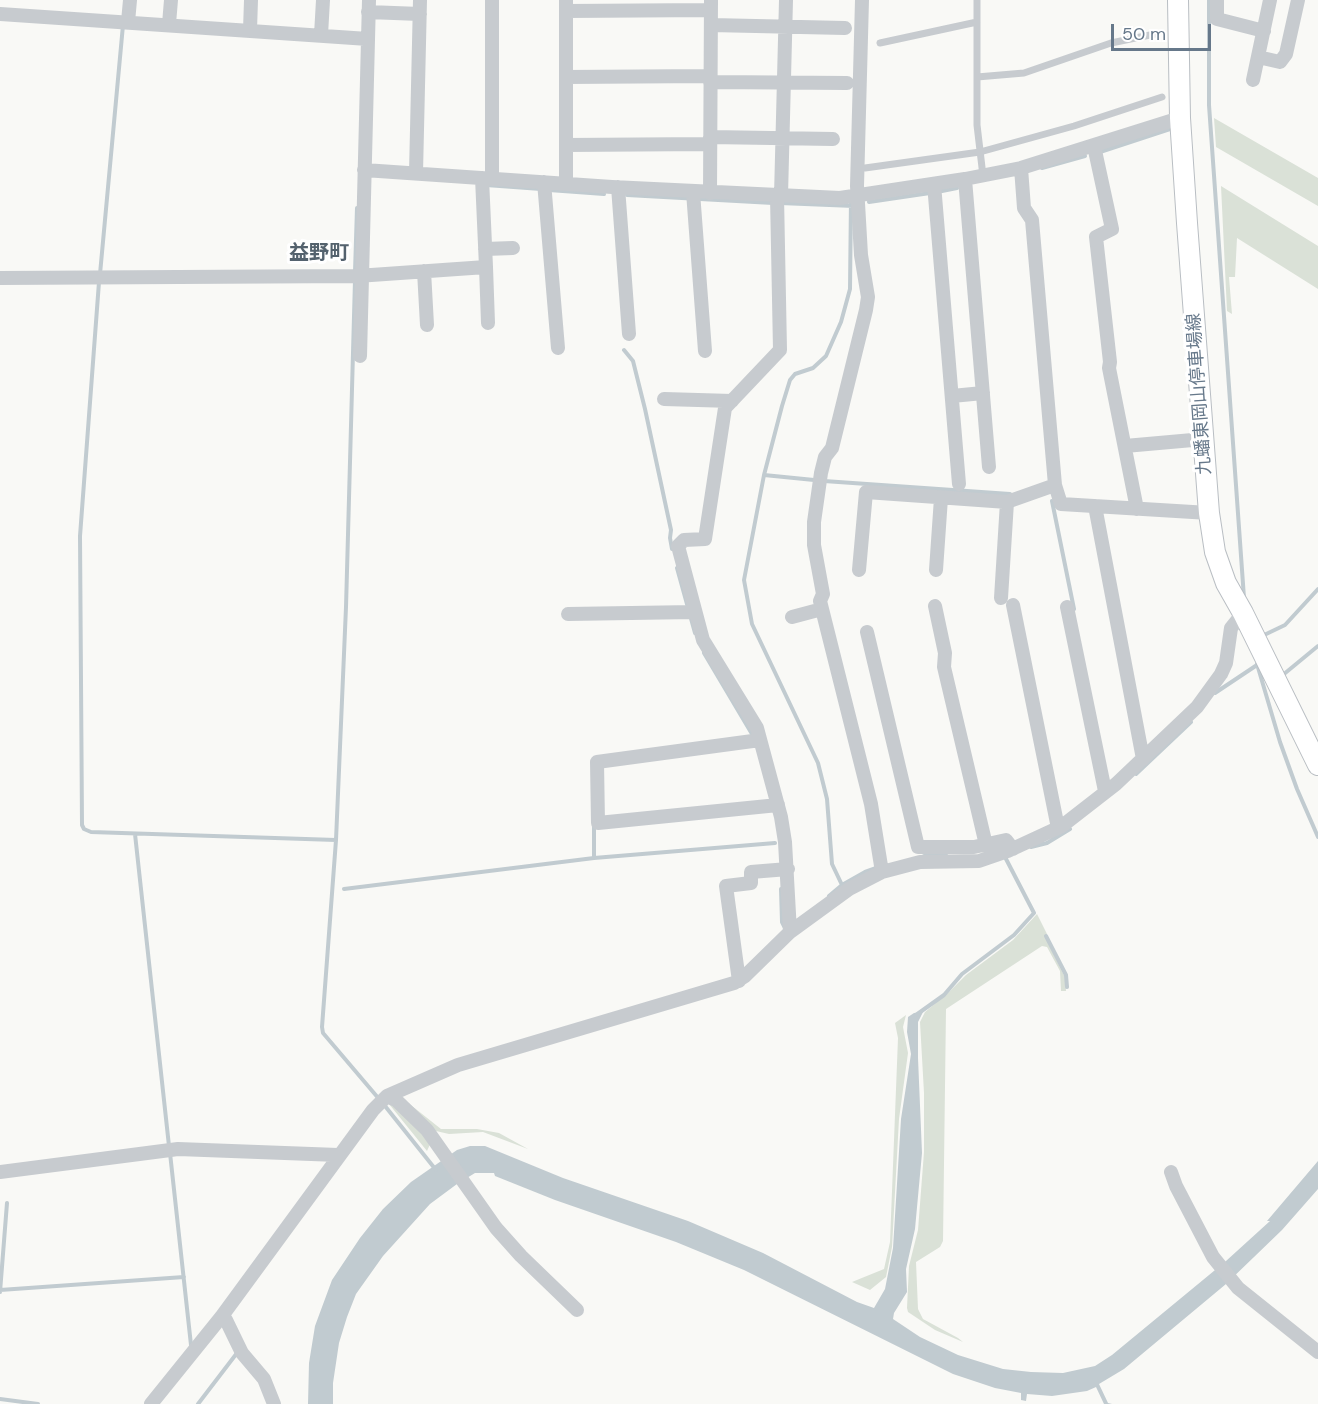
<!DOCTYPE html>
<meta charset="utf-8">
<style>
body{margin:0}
#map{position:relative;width:1318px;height:1404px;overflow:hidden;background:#f9f9f6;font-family:"DM Sans",sans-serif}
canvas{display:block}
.scale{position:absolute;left:1111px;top:24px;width:100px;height:27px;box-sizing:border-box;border:3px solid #66788a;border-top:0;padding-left:8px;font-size:18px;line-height:21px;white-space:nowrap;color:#66788a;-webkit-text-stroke:4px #fff;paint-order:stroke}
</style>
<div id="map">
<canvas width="1318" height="1404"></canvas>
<div class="scale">50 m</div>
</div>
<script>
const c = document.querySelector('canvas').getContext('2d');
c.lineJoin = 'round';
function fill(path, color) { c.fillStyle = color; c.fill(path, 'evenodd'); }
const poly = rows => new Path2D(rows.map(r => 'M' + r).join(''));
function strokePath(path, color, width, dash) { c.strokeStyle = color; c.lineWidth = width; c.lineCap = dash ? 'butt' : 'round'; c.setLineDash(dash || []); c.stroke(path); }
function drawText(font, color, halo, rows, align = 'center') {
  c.font = font + ' "DM Sans","Noto Sans JP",sans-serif'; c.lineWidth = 6; c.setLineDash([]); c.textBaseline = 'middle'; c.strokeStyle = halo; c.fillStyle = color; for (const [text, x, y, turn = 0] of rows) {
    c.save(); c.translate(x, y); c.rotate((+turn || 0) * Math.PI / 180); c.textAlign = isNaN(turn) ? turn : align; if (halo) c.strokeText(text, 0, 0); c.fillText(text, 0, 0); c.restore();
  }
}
fill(poly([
 [1214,118,1318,178,1318,206,1216,147],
 [1221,186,1318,246,1318,289,1237,238,1235,277,1229,277,1232,314,1227,311],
 [1037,914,1047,934,1045,937,1065,977,1066,991,1061,991,1060,971,1047,947,1042,946,946,1009,943,1241,940,1247,916,1262,918,1309,923,1319,958,1338,963,1342,935,1330,908,1312,907,1308,909,1266,918,1230,924,1152,924,1093,920,1022,925,1012,949,992,966,975,1013,940],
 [906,1015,903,1027,908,1053,899,1119,892,1247,886,1277,870,1290,852,1282,884,1269,890,1242,898,1038,895,1023],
 [402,1098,441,1129,477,1129,499,1133,528,1149,483,1132,449,1134,436,1131],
 [392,1102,431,1142,427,1151,389,1104]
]), '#dae1d7');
fill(poly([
 [923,1012,918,1022,918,1058,922,1153,915,1229,906,1269,907,1292,894,1313,893,1319,920,1337,958,1355,1003,1369,1031,1372,1063,1373,1095,1366,1112,1355,1226,1261,1270,1221,1267,1221,1318,1161,1318,1189,1282,1230,1226,1284,1124,1369,1099,1384,1108,1403,1112,1404,1104,1404,1096,1387,1087,1391,1052,1396,1027,1394,1026,1401,1021,1400,1021,1393,995,1388,953,1374,744,1270,676,1242,555,1200,495,1176,494,1173,475,1173,457,1184,430,1204,383,1256,356,1294,347,1317,339,1343,333,1383,333,1404,308,1404,309,1363,315,1326,332,1280,360,1238,383,1209,411,1182,457,1150,470,1146,485,1146,563,1178,688,1221,763,1253,857,1302,874,1308,885,1289,893,1248,901,1119,911,1054,907,1032,908,1017,914,1013]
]), '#c1cbd0');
strokePath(poly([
 [1209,0,1209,105,1244,598],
 [1100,152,1170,129],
 [1042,168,1085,156],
 [486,185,541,189],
 [549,190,604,194],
 [942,191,957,188],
 [627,195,773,203],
 [851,199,850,289,841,322,826,356,813,368,795,374,790,380,782,406,764,475,744,580,752,624,818,763,827,799,832,864,842,885,865,872,879,867],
 [869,202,930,193],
 [780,203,854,206],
 [355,272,357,208],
 [100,274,123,25],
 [355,280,346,607,336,840,322,1027,323,1033,385,1106,436,1170],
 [99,282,80,536,82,825,84,829,91,832,336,840],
 [624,350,633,361,645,409,671,530,670,538,672,549],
 [764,475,824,481,1010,494],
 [1052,501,1074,609],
 [677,568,695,633],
 [1262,636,1285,625,1318,589],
 [704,653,752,734],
 [1257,664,1280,742,1297,789,1318,837],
 [1284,674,1318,646],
 [1215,693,1257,665],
 [1136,774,1191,722],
 [594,824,594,858],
 [135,834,169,1146],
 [1031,847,1047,843,1070,829],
 [924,856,946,855],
 [344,889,594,858,775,843],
 [781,889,782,922,784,926],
 [829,896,842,885],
 [1046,936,1066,975,1067,987],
 [916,1015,944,995,962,974,1014,935,1034,913,1005,857],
 [170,1153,191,1345],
 [0,1290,184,1277],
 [0,1292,7,1203],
 [0,1399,38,1404],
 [198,1404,237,1353,236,1351]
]), '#c1cbd0', 4);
const secondary = poly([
 [1178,0,1180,118,1187,223,1209,513,1215,552,1226,583,1243,613,1318,765]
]);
strokePath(secondary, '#b9bec3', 22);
strokePath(poly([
 [977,0,977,125,983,176],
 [880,43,977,22],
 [977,77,1024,73,1111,43,1155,34],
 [865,168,980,152,1074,126,1162,97]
]), '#c7cbcf', 7);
strokePath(poly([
 [566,0,566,184],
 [862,0,857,186,861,255,868,297,866,310,832,448,825,457,821,473,814,522,814,545,823,594,820,601,871,804,882,872],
 [1217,0,1217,19,1264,31],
 [566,11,711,10],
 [368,12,420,14],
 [0,14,368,39],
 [128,22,130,0],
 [169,24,171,0],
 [711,25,845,28],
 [250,30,251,0],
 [321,35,323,0],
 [1258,57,1280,62,1286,54,1298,0],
 [566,77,710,76],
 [1253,80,1270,0],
 [710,82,847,83],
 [710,137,833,139],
 [566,145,710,144],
 [1094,146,1112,229,1096,237,1110,362,1109,368,1137,509],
 [1021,168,1024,208,1032,220,1055,485,1061,504,1209,513],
 [364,170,612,187,840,198,965,179,1021,168,1180,118],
 [416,173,420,0],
 [492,179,492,0],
 [965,179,989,467],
 [544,182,558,348],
 [934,184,959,484],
 [618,187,629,334],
 [693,192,705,351],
 [710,193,711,0],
 [777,196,780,350,725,408,705,539,684,540,678,546,703,640,757,728,781,817,785,842,790,932],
 [781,196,786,0],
 [485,249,513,248],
 [486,267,488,323],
 [424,271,427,325],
 [0,278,357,276,486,267,482,178],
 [360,356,369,0],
 [952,396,983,393],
 [664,399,732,401],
 [1125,446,1204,439],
 [1095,506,1143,759],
 [859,570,866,492,1007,502,1055,485],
 [936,570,941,498],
 [1001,598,1007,502],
 [1013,605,1058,828],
 [935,606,945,653,944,667,986,845],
 [1067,607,1105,791],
 [568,614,694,612],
 [792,617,822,609],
 [867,632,918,847,974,847,1006,840,1013,849],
 [760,740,597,762,598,823,778,805],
 [739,981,726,886,751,883,751,872,788,869],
 [387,1096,396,1100,427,1130,496,1228,521,1256,577,1310],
 [0,1172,178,1149,338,1155],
 [1171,1172,1176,1186,1213,1257,1238,1288,1318,1352],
 [222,1316,226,1320,242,1353,264,1379,274,1404],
 [151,1404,222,1316,373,1110,387,1096,458,1065,734,983,745,976,790,932,849,889,882,872,920,862,979,861,1008,851,1062,826,1116,784,1197,707,1221,674,1226,663,1231,628,1243,613]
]), '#c7cbcf', 14);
strokePath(secondary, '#fff', 20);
drawText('18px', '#66788a', '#fff', [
 ["九蟠東岡山停車場線",1200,394,-94]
]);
drawText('bold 20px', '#54626e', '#fff', [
 ["益野町",319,254]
]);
</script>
